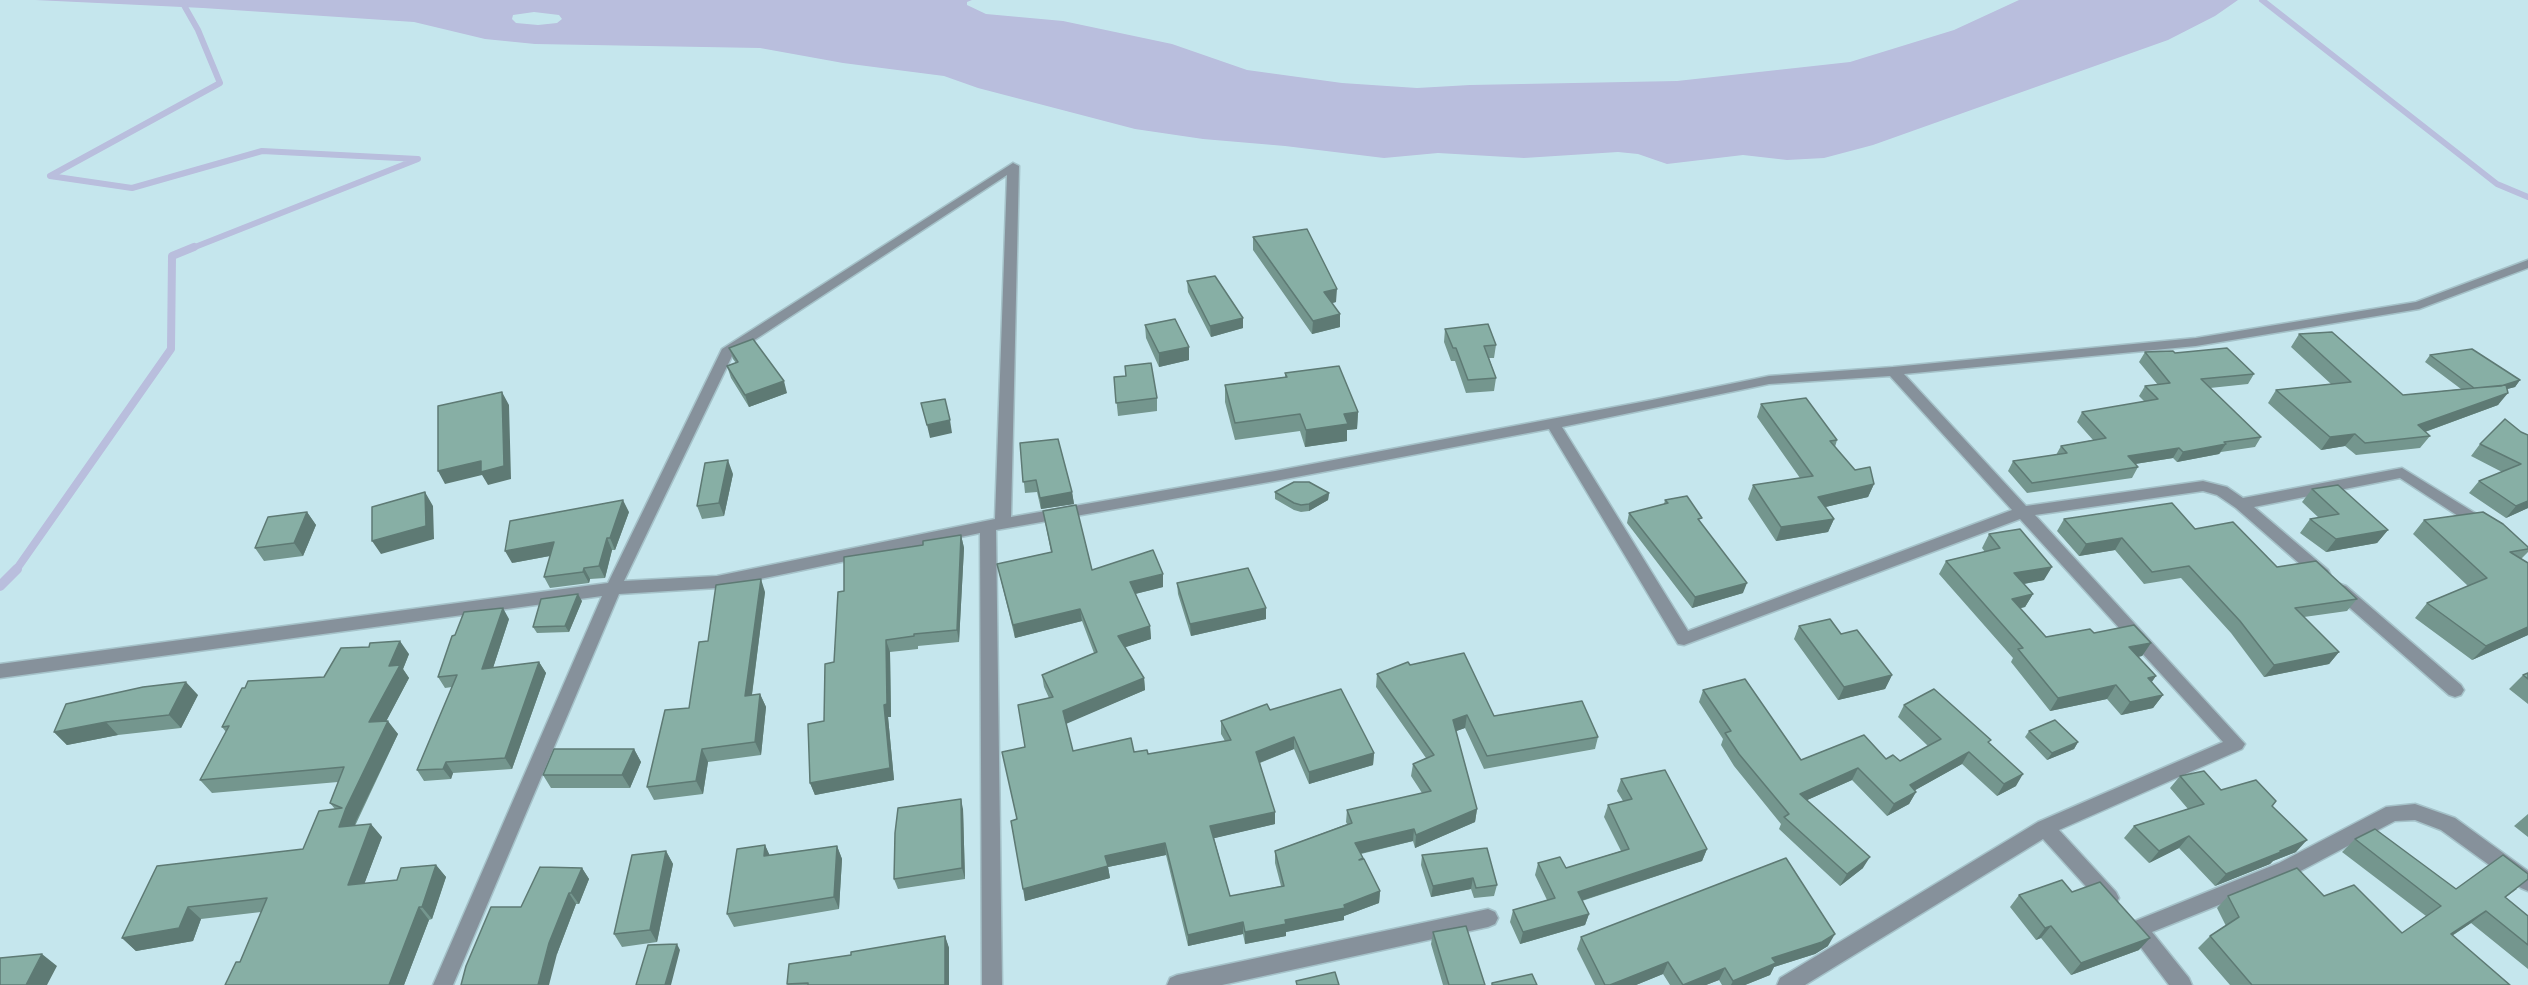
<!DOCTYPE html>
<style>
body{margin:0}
canvas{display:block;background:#c5e6ed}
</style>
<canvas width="2528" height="985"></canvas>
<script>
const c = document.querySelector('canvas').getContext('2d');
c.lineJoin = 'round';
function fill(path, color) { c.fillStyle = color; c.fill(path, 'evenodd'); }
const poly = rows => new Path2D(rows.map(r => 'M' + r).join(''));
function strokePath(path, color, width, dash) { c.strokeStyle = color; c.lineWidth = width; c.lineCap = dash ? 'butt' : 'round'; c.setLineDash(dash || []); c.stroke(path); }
fill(poly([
 [35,0,972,0,967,2,967,5,986,14,1063,21,1172,44,1247,70,1342,83,1417,88,1470,85,1677,81,1850,62,1954,30,2019,0,2238,0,2215,16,2168,40,1873,145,1824,158,1787,160,1743,155,1667,164,1638,154,1618,152,1524,158,1438,153,1384,158,1285,146,1203,139,1135,129,978,88,944,76,843,63,760,48,535,44,485,39,414,22,203,8],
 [534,12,559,15,562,19,557,23,538,25,516,23,512,19,513,15]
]), '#b9bedd');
strokePath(poly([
 [181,0,198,30,220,83,50,176,132,188,262,151,418,159,190,249],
 [2262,0,2497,184,2528,197]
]), '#b9bedd', 6);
strokePath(poly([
 [16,570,171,349,172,256,194,247]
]), '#b9bedd', 8);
strokePath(poly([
 [0,586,17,569]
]), '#b9bedd', 10);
const minor = poly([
 [1013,163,1019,166,1011,517,1275,471,1652,400,1769,376,1893,367,2196,338,2416,302,2528,260,2528,268,2419,309,2196,346,1904,374,2026,506,2203,481,2227,487,2243,498,2402,468,2488,521,2491,525,2488,529,2483,530,2478,529,2400,478,2254,507,2328,570,2330,574,2328,578,2322,580,2316,578,2236,508,2217,495,2203,491,2035,515,2245,744,2242,749,2059,830,2116,892,2119,898,2116,904,2109,907,2102,904,2043,839,1805,985,1777,985,1780,978,2038,822,2223,742,2020,519,1684,645,1678,644,1549,429,1275,481,996,530,1002,985,982,985,980,533,717,588,619,594,453,985,433,985,602,596,0,678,0,664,608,583,722,349,1013,163],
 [1007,175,995,519,717,576,624,581,733,354,1007,175],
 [1890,376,2012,510,1688,631,1562,427,1769,384,1890,376],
 [2340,584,2346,586,2461,685,2464,690,2461,695,2455,697,2449,695,2334,594,2332,590,2334,586,2340,584],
 [2415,804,2455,818,2528,871,2528,891,2521,888,2441,830,2415,820,2395,821,2293,875,2152,932,2189,978,2192,985,2169,985,2127,929,2130,923,2279,863,2386,807,2415,804],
 [1488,909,1495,912,1498,918,1495,924,1488,927,1222,985,1167,985,1170,978,1177,975,1488,909]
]);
strokePath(minor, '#a5c2c9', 3);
fill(minor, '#86919b');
fill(poly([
 [1253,237,1336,302,1332,303,1340,327,1312,334,1253,250],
 [1187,281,1243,328,1211,337,1188,292],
 [1145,325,1189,347,1189,360,1159,367,1146,338],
 [1445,329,1496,345,1494,358,1489,358,1496,378,1494,391,1466,393,1455,361,1451,361,1444,342],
 [2299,334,2403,395,2461,389,2425,362,2430,355,2520,380,2515,387,2507,389,2498,405,2425,432,2430,436,2420,448,2356,455,2345,446,2321,450,2268,403,2276,390,2331,384,2291,347],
 [729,348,787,393,749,407,731,378,727,366,736,363,733,359],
 [2145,352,2175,353,2254,374,2248,384,2210,388,2261,437,2255,447,2221,452,2219,454,2177,462,2173,458,2135,464,2138,467,2132,478,2027,493,2008,471,2013,461,2056,455,2061,446,2093,440,2077,422,2082,412,2145,402,2139,396,2145,386,2158,385,2139,362],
 [1125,366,1157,398,1157,411,1118,416,1114,377,1126,376],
 [1285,373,1358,412,1357,429,1347,430,1347,441,1305,447,1300,431,1235,440,1225,402,1225,385,1285,377],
 [1761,404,1837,440,1835,447,1855,470,1874,484,1868,497,1825,507,1834,519,1828,532,1776,541,1748,499,1753,485,1800,478,1757,417],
 [2521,432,2528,508,2506,518,2469,493,2479,481,2502,472,2471,456,2480,444],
 [1020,443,1072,492,1074,504,1041,509,1037,492,1025,493],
 [733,474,724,516,702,519,697,506],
 [2312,489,2388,530,2377,543,2326,552,2300,533,2310,519,2319,518,2302,502],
 [1275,492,1329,493,1328,500,1309,511,1301,512,1294,510,1275,499],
 [1665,500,1701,523,1743,593,1692,608,1627,523,1629,513,1664,504],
 [1043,511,1092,570,1163,587,1135,594,1150,626,1151,639,1125,647,1144,678,1145,690,1066,723,1073,751,1134,752,1148,754,1225,741,1221,734,1221,721,1270,710,1374,753,1373,765,1309,784,1294,749,1260,763,1275,824,1214,838,1230,896,1281,886,1275,863,1275,851,1347,824,1346,822,1347,810,1422,793,1411,776,1413,764,1426,758,1376,687,1377,674,1410,665,1494,716,1598,737,1595,749,1484,769,1465,728,1456,731,1477,809,1475,822,1415,848,1413,841,1361,854,1380,891,1379,903,1344,916,1344,920,1286,932,1286,936,1245,944,1243,934,1188,946,1166,855,1108,867,1110,878,1025,901,1017,819,1025,747,1049,698,1044,687,1042,675,1094,653,1082,621,1015,638,997,564,1051,552],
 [307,512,316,525,303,556,264,561,255,548],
 [629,512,615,550,612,550,605,578,590,579,589,583,550,588,544,577,550,556,512,563],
 [2064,519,2195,529,2277,567,2357,599,2347,611,2304,617,2339,652,2329,664,2264,677,2231,633,2181,578,2144,584,2115,550,2079,556,2057,531],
 [2424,520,2528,547,2528,552,2521,559,2528,635,2472,660,2415,618,2427,603,2468,586,2413,534],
 [1989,534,2044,580,2024,584,2033,594,2025,607,2020,608,2046,637,2094,633,2151,643,2142,656,2138,657,2156,676,2151,682,2163,695,2153,708,2121,715,2107,699,2050,711,2011,662,2013,658,1939,574,1946,561,1985,552,1982,548],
 [961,535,964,548,959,642,918,646,918,649,890,652,891,717,888,717,894,780,815,795,810,783,824,721,834,662,844,591,923,545],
 [1177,583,1266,608,1266,619,1191,636,1178,594],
 [765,592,752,695,760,694,766,707,761,755,708,762,703,794,654,800,647,787,689,708,708,641],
 [582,601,569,632,537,633,533,627],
 [509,619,493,668,539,662,546,673,512,769,453,773,451,779,424,781,417,770,452,687,445,688,438,677,455,635],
 [1799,626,1841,634,1892,675,1885,689,1838,700,1794,639],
 [369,647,409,654,403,669,409,678,386,721,398,734,355,826,382,837,364,884,397,880,436,865,446,877,432,919,429,920,404,985,225,985,240,962,261,912,201,919,193,941,136,951,122,938,303,849,335,809,330,803,338,782,212,793,200,780,226,732,222,727,324,677],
 [2528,673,2528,704,2509,689,2523,675],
 [1703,690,1801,760,1886,759,1900,761,1928,746,1898,717,1904,705,1989,743,2016,786,1997,796,1962,764,1915,790,1916,792,1909,804,1887,816,1852,780,1807,800,1863,868,1840,886,1779,829,1781,824,1734,766,1721,745,1723,739,1699,702],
 [198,695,181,728,118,735,67,745,54,732],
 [2029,731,2078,742,2074,749,2047,760,2025,737],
 [634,749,641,762,630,788,551,788,543,775],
 [2180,776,2272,806,2296,852,2273,861,2270,864,2215,886,2179,848,2149,863,2124,838,2134,826,2188,809,2170,788],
 [1621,779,1707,849,1702,861,1582,901,1589,914,1585,925,1520,944,1510,922,1513,910,1547,900,1535,875,1538,863,1566,868,1621,851,1604,817,1608,805,1623,801,1617,791],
 [963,809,965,879,898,889,894,879],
 [2528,814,2528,837,2514,826],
 [2355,839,2456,889,2517,889,2505,898,2528,916,2528,969,2471,923,2452,936,2510,985,2230,985,2198,948,2210,936,2226,926,2217,908,2228,896,2324,896,2402,933,2426,916,2342,852],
 [765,845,769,855,837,846,842,859,839,909,734,927,727,914],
 [666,851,673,864,657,942,622,947,614,934],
 [1422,855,1497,885,1494,896,1474,898,1471,889,1431,897,1421,865],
 [582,868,589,879,579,904,576,904,557,954,521,907],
 [2072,892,2139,950,2071,975,2041,938,2036,940,2010,907,2019,895],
 [1433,932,1485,985,1443,985,1431,944],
 [945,936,949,948,949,985,788,985,787,984,851,955],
 [1581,937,1828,946,1815,954,1774,967,1770,975,1745,985,1722,985,1719,980,1706,985,1670,985,1663,974,1636,985,1595,985,1577,949]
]), '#74968e');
fill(poly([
 [1337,289,1336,302,1324,305,1324,292],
 [1340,314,1340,327,1312,334,1313,321],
 [1243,318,1243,328,1211,337,1210,326],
 [1189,347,1189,360,1159,367,1159,353],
 [2520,380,2515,387,2473,398,2478,392],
 [784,381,787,393,749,407,745,395],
 [502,392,509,405,511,479,488,485,482,475,445,484,438,471],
 [2508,393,2498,405,2408,438,2418,425],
 [1358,412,1357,429,1347,430,1347,441,1305,447,1306,430,1344,414],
 [950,420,952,433,930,438,927,425],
 [2355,434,2345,446,2321,450,2330,437],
 [2226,444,2219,454,2177,462,2183,452],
 [2179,448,2173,458,2122,466,2128,456],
 [728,460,733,474,724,516,719,503],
 [1874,484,1868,497,1813,510,1818,497],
 [425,492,433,506,434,539,381,554,372,541],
 [1072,492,1074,504,1041,509,1040,498],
 [1329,493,1328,500,1309,511,1309,504],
 [623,500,629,512,615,550,610,538],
 [2528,501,2528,508,2506,518,2516,506],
 [307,512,316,525,303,556,294,543],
 [1834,519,1828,532,1776,541,1781,527],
 [2388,530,2377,543,2326,552,2336,539],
 [961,535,964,548,959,642,957,630],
 [607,538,612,550,605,578,599,566],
 [2122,538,2115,550,2079,556,2086,544],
 [554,542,560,554,512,563,505,551],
 [2052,567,2044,580,2007,587,2014,573],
 [584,568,590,579,589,583,583,572],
 [1163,574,1163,587,1131,595,1130,582],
 [761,579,765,592,750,709,745,696],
 [1747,583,1743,593,1692,608,1695,597],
 [578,594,582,601,569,632,565,626],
 [2033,594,2025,607,2004,612,2012,599],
 [503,608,509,619,489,680,482,669],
 [1266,608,1266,619,1191,636,1190,624],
 [1080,609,1082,621,1015,638,1013,625],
 [1150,626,1151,639,1120,649,1118,636],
 [2528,627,2528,635,2472,660,2486,646],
 [886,640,890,652,891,717,888,717,894,780,815,795,810,783,884,705],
 [400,641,409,654,403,669,409,678,379,735,369,722,389,666],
 [2151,643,2142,656,2120,660,2129,647],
 [2339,652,2329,664,2264,677,2274,665],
 [539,662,546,673,512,769,505,758],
 [1892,675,1885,689,1838,700,1844,687],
 [2156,676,2147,689,2148,678],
 [1144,678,1145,690,1066,724,1063,711],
 [186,682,198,695,181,728,169,715],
 [2116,685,2107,699,2050,711,2058,698],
 [760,694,766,707,761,755,755,742],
 [2163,695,2153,708,2121,715,2130,702],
 [1467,715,1465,728,1451,733,1453,720],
 [388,721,398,734,356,821,350,840,339,827,346,808],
 [106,722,118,735,67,745,54,732],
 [1294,737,1294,749,1256,764,1256,752],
 [2078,742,2074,749,2047,760,2052,753],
 [634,749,641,762,630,788,622,775],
 [702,749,708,762,703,794,696,781],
 [1969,752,1962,764,1903,797,1910,785],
 [1374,753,1373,765,1309,784,1309,772],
 [446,762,453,773,451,779,443,769],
 [1858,768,1852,780,1794,806,1800,794],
 [2023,774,2016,786,1997,796,2004,784],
 [1916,792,1909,804,1887,816,1894,804],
 [961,799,963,809,965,879,962,868],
 [1477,809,1475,822,1415,848,1416,835],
 [1275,812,1275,824,1211,839,1210,826],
 [371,824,382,837,359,898,348,885],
 [1414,829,1413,841,1354,855,1355,843],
 [2189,836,2179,848,2149,863,2159,851],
 [2307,840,2296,852,2273,861,2270,864,2215,886,2226,874],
 [1165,843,1166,855,1108,867,1110,878,1025,901,1023,889,1105,856],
 [765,845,771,858,764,856],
 [837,846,842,859,839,909,834,897],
 [1707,849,1702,861,1574,903,1578,892],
 [666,851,673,864,657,942,650,930],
 [1870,857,1863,868,1840,886,1847,874],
 [436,865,446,877,432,919,422,907],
 [582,868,589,879,579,904,571,893],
 [1473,878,1471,889,1431,897,1433,886],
 [1380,891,1379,903,1344,916,1344,920,1286,932,1286,936,1245,944,1245,932,1285,920,1344,905],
 [569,893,576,904,557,954,549,985,538,985,549,943],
 [188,907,201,919,193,941,136,951,122,938],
 [419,907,429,920,404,985,389,985],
 [2486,911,2471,923,2436,946,2451,934],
 [1589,914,1585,925,1520,944,1523,932],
 [1243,922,1243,934,1188,946,1188,935],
 [2051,926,2041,938,2036,940,2045,928],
 [1835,934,1828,946,1815,954,1774,967,1770,975,1745,985,1731,985,1733,981,1772,958],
 [945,936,949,948,949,985,945,985],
 [2150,938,2139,950,2071,975,2081,963],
 [677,944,680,950,671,985,665,985],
 [42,954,57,966,47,985,26,985],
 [1668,962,1663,974,1636,985,1610,985],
 [1725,968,1719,980,1706,985,1683,985]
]), '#5e7a74');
const building = poly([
 [1307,229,1337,289,1324,292,1340,314,1313,321,1253,237,1307,229],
 [1215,276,1243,318,1210,326,1187,281,1215,276],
 [1175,319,1189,347,1159,353,1145,325,1175,319],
 [1488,324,1496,345,1484,346,1496,378,1468,380,1456,348,1453,348,1445,329,1488,324],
 [2332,332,2403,395,2506,385,2508,393,2418,425,2430,436,2365,443,2355,434,2330,437,2276,390,2351,382,2299,334,2332,332],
 [753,339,784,381,745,395,727,366,738,362,729,348,753,339],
 [2227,348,2254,374,2201,379,2261,437,2224,442,2226,444,2183,452,2179,448,2128,456,2138,467,2032,483,2013,461,2067,453,2061,446,2106,438,2082,412,2158,399,2145,386,2170,383,2145,352,2173,351,2175,353,2227,348],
 [2472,349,2520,380,2501,386,2474,388,2430,355,2472,349],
 [1151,363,1157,398,1116,403,1114,377,1126,376,1125,366,1151,363],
 [1339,366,1358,412,1344,414,1348,424,1306,430,1300,414,1235,423,1225,385,1287,377,1285,373,1339,366],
 [502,392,504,466,481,472,481,461,438,471,438,406,502,392],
 [1806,398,1837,440,1830,441,1855,470,1870,467,1874,484,1818,497,1834,519,1781,527,1753,485,1813,476,1761,404,1806,398],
 [945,399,950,420,927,425,921,403,945,399],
 [2505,419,2521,432,2528,435,2528,501,2516,506,2479,481,2521,464,2480,444,2505,419],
 [1058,439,1072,492,1040,498,1036,480,1023,482,1020,443,1058,439],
 [728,460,719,503,697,506,705,463,728,460],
 [1294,482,1309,482,1329,493,1309,504,1301,505,1294,503,1275,492,1294,482],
 [2338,485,2388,530,2336,539,2310,519,2339,514,2312,489,2338,485],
 [425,492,426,526,372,541,372,507,425,492],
 [1687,496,1702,518,1698,519,1747,583,1695,597,1629,513,1668,503,1665,500,1687,496],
 [623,500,610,538,607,538,599,566,584,568,583,572,544,577,554,542,505,551,510,521,623,500],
 [2172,503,2195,529,2233,522,2277,567,2316,561,2357,599,2295,608,2339,652,2274,665,2240,621,2189,566,2152,572,2122,538,2086,544,2064,519,2172,503],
 [1076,505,1092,570,1153,550,1163,574,1130,582,1150,626,1118,636,1144,678,1063,711,1073,751,1131,738,1134,752,1147,750,1148,754,1231,740,1221,721,1267,704,1270,710,1341,689,1374,753,1309,772,1294,737,1256,752,1275,812,1210,826,1230,896,1284,886,1275,851,1352,823,1347,810,1431,791,1413,764,1434,755,1377,674,1408,662,1410,665,1464,653,1494,716,1582,701,1598,737,1487,756,1467,715,1453,720,1477,809,1416,835,1414,829,1355,843,1363,858,1359,860,1364,859,1380,891,1344,905,1345,908,1285,920,1286,924,1245,932,1243,922,1188,935,1165,843,1105,856,1108,866,1023,889,1011,821,1017,819,1002,752,1025,747,1018,705,1053,697,1042,675,1097,652,1080,609,1013,625,997,564,1052,552,1043,511,1076,505],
 [307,512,294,543,255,548,268,517,307,512],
 [2483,512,2503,524,2528,547,2528,549,2510,552,2528,563,2528,627,2486,646,2427,603,2487,578,2424,520,2483,512],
 [2020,529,2052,567,2014,573,2033,594,2012,599,2046,637,2090,629,2094,633,2134,625,2151,643,2129,647,2156,676,2148,678,2163,695,2130,702,2116,685,2058,698,2018,649,2023,648,1946,561,2000,548,1989,534,2020,529],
 [961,535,957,630,914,634,914,636,886,640,887,704,884,705,890,768,810,783,808,724,824,721,825,664,834,662,838,592,844,591,844,557,923,545,923,541,961,535],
 [1248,568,1266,608,1190,624,1177,583,1248,568],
 [761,579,745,696,760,694,755,742,702,749,696,781,647,787,665,710,689,708,699,642,708,641,716,585,761,579],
 [578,594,565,626,533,627,541,599,578,594],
 [503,608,482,669,539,662,505,758,446,762,443,769,417,770,457,675,438,677,452,636,455,635,464,612,503,608],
 [1830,619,1841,634,1857,630,1892,675,1844,687,1799,626,1830,619],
 [400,641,389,666,400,665,369,722,388,721,346,808,339,827,371,824,348,885,397,880,401,868,436,865,422,907,419,907,389,985,225,985,236,962,240,962,267,898,188,907,179,928,122,938,157,866,303,849,319,811,342,808,330,803,344,767,200,780,229,726,222,727,242,688,245,688,248,681,324,677,341,648,369,647,370,643,400,641],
 [2528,673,2528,679,2523,675,2528,673],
 [1745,679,1801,760,1864,735,1886,759,1893,755,1900,761,1941,739,1904,705,1934,689,1991,740,1988,742,2023,774,2004,784,1969,752,1910,785,1916,792,1894,804,1858,768,1800,794,1870,857,1847,874,1784,817,1789,814,1739,754,1725,733,1731,731,1703,690,1745,679],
 [186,682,169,715,106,722,54,732,66,704,143,687,186,682],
 [2055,720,2078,742,2052,753,2029,731,2055,720],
 [554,749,634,749,622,775,543,775,554,749],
 [1665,770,1707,849,1578,892,1589,914,1523,932,1513,910,1555,898,1538,863,1560,857,1566,868,1629,849,1608,805,1632,799,1621,779,1665,770],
 [2204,771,2221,790,2256,780,2276,801,2272,806,2307,840,2280,851,2281,852,2226,874,2189,836,2159,851,2134,826,2204,804,2180,776,2204,771],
 [961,799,962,868,894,879,895,833,898,808,961,799],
 [2375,829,2456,889,2503,855,2528,874,2528,879,2505,897,2528,916,2528,945,2486,911,2451,934,2510,985,2252,985,2210,936,2239,917,2228,896,2297,868,2324,896,2354,885,2402,933,2441,906,2355,839,2375,829],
 [765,845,764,856,837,846,834,897,727,914,737,849,765,845],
 [1487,848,1497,885,1476,888,1473,878,1433,886,1422,855,1487,848],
 [666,851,650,930,614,934,632,855,666,851],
 [1786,858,1835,934,1822,942,1772,958,1776,963,1733,981,1725,968,1683,985,1668,962,1610,985,1605,985,1581,937,1786,858],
 [540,867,582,868,571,893,569,893,549,943,538,985,461,985,466,966,491,907,521,907,540,867],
 [2062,880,2072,892,2100,882,2150,938,2081,963,2051,926,2045,928,2019,895,2062,880],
 [1466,926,1485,985,1449,985,1433,932,1466,926],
 [945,936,945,985,808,985,808,983,787,984,789,964,851,955,851,952,945,936],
 [677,944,665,985,636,985,648,945,677,944],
 [42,954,26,985,0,985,0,958,42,954],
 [1335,972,1339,985,1297,985,1296,981,1335,972],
 [1532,974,1537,985,1492,985,1492,983,1532,974]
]);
fill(building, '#87afa5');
strokePath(building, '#5e7a74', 1.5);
</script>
